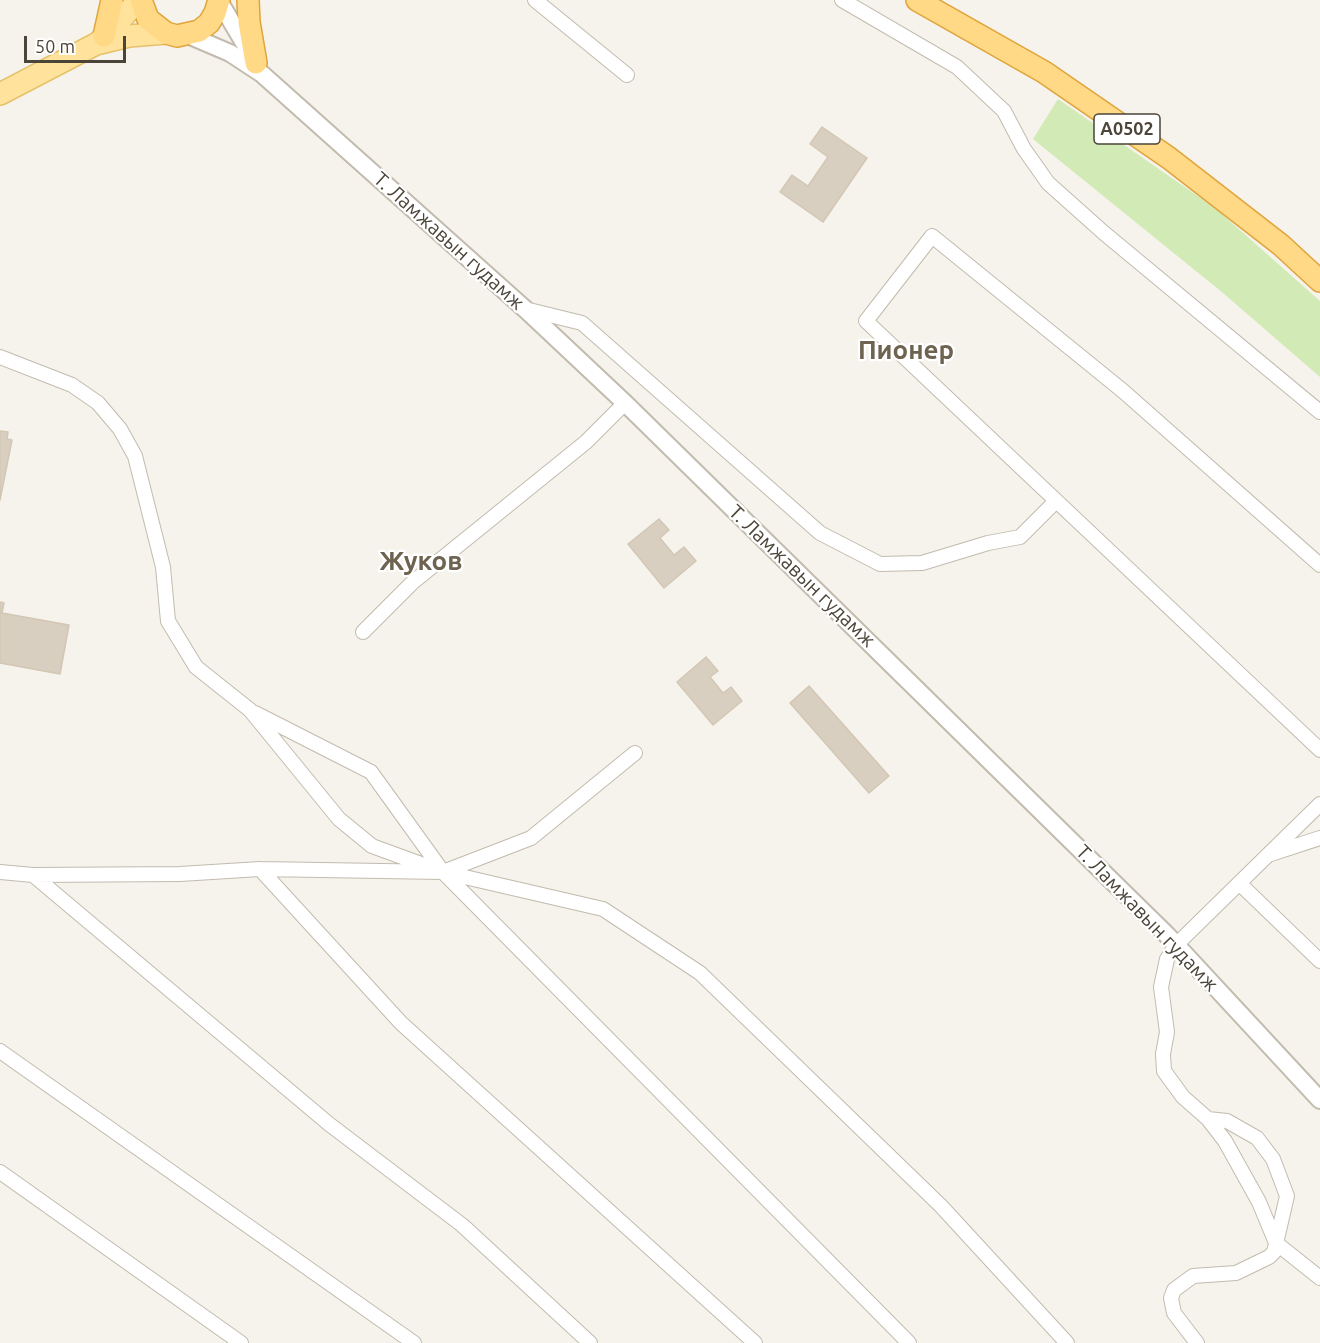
<!DOCTYPE html>
<meta charset="utf-8">
<style>
body{margin:0}
#map{position:relative;width:1320px;height:1343px;overflow:hidden;background:#f6f3ec;font-family:Ubuntu,sans-serif}
canvas{display:block}
.scale{position:absolute;left:24px;top:36px;width:102px;height:27px;box-sizing:border-box;border:3px solid #4b4439;border-top:0;padding-left:8px;font-size:18px;line-height:21px;white-space:nowrap;color:#4b4439;-webkit-text-stroke:4px #fff;paint-order:stroke}
</style>
<div id="map">
<canvas width="1320" height="1343"></canvas>
<div class="scale">50 m</div>
</div>
<script>
const c = document.querySelector('canvas').getContext('2d');
c.lineJoin = 'round';
function fill(path, color) { c.fillStyle = color; c.fill(path, 'evenodd'); }
const poly = rows => new Path2D(rows.map(r => 'M' + r).join(''));
function strokePath(path, color, width, dash) { c.strokeStyle = color; c.lineWidth = width; c.lineCap = dash ? 'butt' : 'round'; c.setLineDash(dash || []); c.stroke(path); }
function drawText(font, color, halo, rows, align = 'center') {
  c.font = font + ' Ubuntu,sans-serif'; c.lineWidth = 4.5; c.setLineDash([]); c.textBaseline = 'middle'; c.strokeStyle = halo; c.fillStyle = color; for (const [text, x, y, turn = 0] of rows) {
    c.save(); c.translate(x, y); c.rotate((+turn || 0) * Math.PI / 180); c.textAlign = isNaN(turn) ? turn : align; if (halo) c.strokeText(text, 0, 0); c.fillText(text, 0, 0); c.restore();
  }
}
fill(poly([
 [1058,99,1215,208,1320,301,1320,377,1223,293,1033,139]
]), '#d2eab5');
const building = poly([
 [822,127,867,158,823,222,780,192,792,175,808,186,828,157,810,144,822,127],
 [0,431,8,432,7,439,12,440,0,500,0,431],
 [659,519,669,530,660,538,674,555,684,547,696,561,664,588,628,544,659,519],
 [0,602,4,603,2,613,69,625,60,674,0,663,0,602],
 [706,657,718,671,710,677,723,693,731,687,742,701,713,725,677,682,706,657],
 [809,686,889,776,869,793,790,703,809,686]
]);
fill(building, '#d8cfc1');
strokePath(building, '#d3c7b4', 1.5);
const minor = poly([
 [535,0,627,75],
 [842,0,957,67,1004,111,1024,149,1048,183,1104,233,1320,412],
 [525,309,582,323,820,533,880,564,922,563,988,543,1020,537,1056,501],
 [0,357,72,385,98,403,120,429,135,456,163,567,168,621,196,667,250,710,339,819,372,846,443,872,603,909,700,973,941,1206,1067,1343],
 [1320,565,1123,391,932,236,866,321,1320,750],
 [363,632,413,582,586,442,625,403],
 [255,713,371,772,443,872,909,1343],
 [1320,804,1176,945,1167,959,1161,987,1167,1032,1163,1054,1164,1071,1183,1097,1208,1119,1225,1141,1259,1202,1276,1243,1320,1278],
 [1271,854,1320,838],
 [260,869,401,1023,755,1343],
 [0,872,33,875,180,874,260,869,443,872,531,838,635,753],
 [33,875,329,1124,462,1225,590,1343],
 [1239,883,1320,961],
 [0,1051,414,1343],
 [0,1172,241,1343],
 [1197,1343,1174,1313,1171,1298,1174,1290,1193,1276,1236,1273,1269,1257,1274,1252,1287,1196,1273,1159,1257,1138,1227,1121,1208,1119]
]);
const tertiary = poly([
 [219,1,253,58],
 [188,35,230,53,262,74,525,309,625,403,1168,936,1320,1100]
]);
const primary = poly([
 [98,43,139,0],
 [0,94,96,44,129,36,166,33]
]);
const trunk = poly([
 [141,0,148,19,166,33,177,36,199,31,209,23,215,13,219,0],
 [248,0,249,22,256,63],
 [917,0,1044,72,1169,158,1281,245,1320,281],
 [104,36,112,0]
]);
strokePath(minor, '#c2bbae', 16);
strokePath(tertiary, '#c2bbae', 20);
strokePath(primary, '#e6c16a', 24);
strokePath(trunk, '#e0a43c', 24);
strokePath(minor, '#fff', 14);
strokePath(tertiary, '#fff', 16);
strokePath(primary, '#ffe39c', 21);
strokePath(trunk, '#ffd985', 21);
for (const [x, y, w] of [
 [1127,129,66]
]) { const box = new Path2D(); box.roundRect(x - w / 2, y - 15, w, 30, 4.5); c.fillStyle = '#fff'; c.fill(box); strokePath(box, '#4b4439', 1.5); }
drawText('bold 18px', '#4b4439', null, [
 ["A0502",1127,129]
]);
drawText('20px', '#4b4439', '#fff', [
 ["Т. Ламжавын гудамж",449,241,42],
 ["Т. Ламжавын гудамж",802,576,44],
 ["Т. Ламжавын гудамж",1147,918,46]
]);
drawText('bold 26px', '#6e6250', '#fff', [
 ["Пионер",906,350],
 ["Жуков",421,561]
]);
</script>
